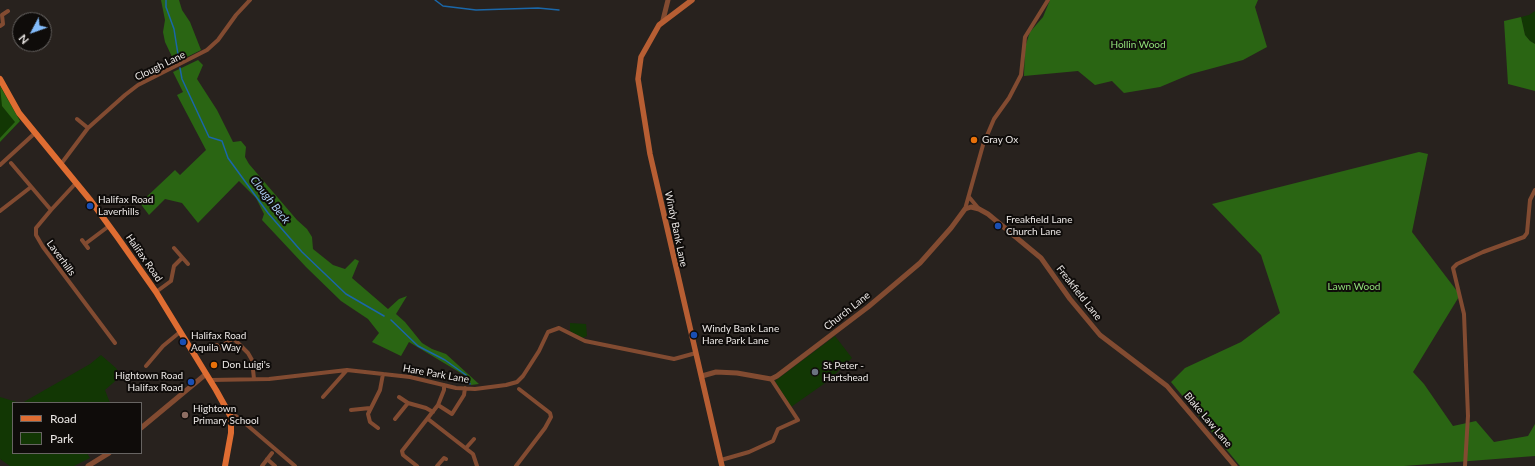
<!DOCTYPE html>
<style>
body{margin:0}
#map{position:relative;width:1535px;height:466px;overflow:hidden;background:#28221e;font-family:Lato,sans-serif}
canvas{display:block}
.legend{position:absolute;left:12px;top:402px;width:130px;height:52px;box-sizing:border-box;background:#0f0c0a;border:1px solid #676462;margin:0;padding:5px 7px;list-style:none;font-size:12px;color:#ece8e6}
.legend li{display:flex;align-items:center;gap:8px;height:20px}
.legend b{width:20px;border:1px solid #676462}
.north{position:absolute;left:12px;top:12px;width:40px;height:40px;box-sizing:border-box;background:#0f0c0a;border:1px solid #676462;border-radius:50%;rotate:229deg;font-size:11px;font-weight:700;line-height:16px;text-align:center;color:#ece8e6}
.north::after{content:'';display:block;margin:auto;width:14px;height:18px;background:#83bcfb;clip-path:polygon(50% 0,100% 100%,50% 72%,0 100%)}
</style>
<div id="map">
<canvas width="1535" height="466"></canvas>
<ul class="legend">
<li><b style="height:5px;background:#df6d32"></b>Road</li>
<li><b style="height:11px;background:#123704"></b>Park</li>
</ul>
<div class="north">N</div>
</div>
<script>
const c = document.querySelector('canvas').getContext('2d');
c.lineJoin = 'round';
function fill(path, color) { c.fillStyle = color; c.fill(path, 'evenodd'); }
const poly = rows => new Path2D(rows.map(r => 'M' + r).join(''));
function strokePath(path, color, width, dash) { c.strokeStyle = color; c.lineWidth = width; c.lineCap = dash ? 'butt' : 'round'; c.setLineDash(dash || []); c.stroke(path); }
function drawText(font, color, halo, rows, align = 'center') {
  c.font = font + ' Lato,sans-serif'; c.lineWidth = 4; c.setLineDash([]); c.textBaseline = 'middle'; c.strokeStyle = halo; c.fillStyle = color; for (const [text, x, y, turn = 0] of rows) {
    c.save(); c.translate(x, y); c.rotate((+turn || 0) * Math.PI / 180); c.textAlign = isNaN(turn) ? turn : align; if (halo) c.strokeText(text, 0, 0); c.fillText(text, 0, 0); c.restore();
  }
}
fill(poly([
 [1535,11,1535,44,1530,41,1525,35,1521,17,1529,15],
 [0,85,21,120,0,142],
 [570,323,586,324,587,336,582,338,570,331],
 [835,336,852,358,828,381,791,407,775,381],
 [101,355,116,368,121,376,105,390,110,403,22,403,90,364],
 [0,397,20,403,13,403,13,453,87,453,90,458,74,466,10,466,0,459]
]), '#123704');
fill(poly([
 [161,0,179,0,182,10,190,22,201,50,175,63,165,42,163,32,165,20],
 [1050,0,1258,0,1255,7,1267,47,1243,60,1191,74,1160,87,1124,93,1112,81,1095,85,1078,71,1024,76,1025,47,1030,32,1043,17],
 [1521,17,1525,35,1530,41,1535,44,1535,91,1508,84,1504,21],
 [198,60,203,65,197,79,217,110,233,142,241,141,246,147,245,157,249,164,297,220,307,229,312,237,313,249,333,265,345,269,355,259,359,261,352,278,388,309,399,299,407,296,396,314,405,322,422,343,432,349,446,354,479,384,471,385,469,378,409,342,401,356,372,342,379,333,368,319,341,301,306,267,262,220,264,214,256,198,239,181,198,223,182,203,165,199,149,215,140,203,175,170,180,175,206,150,177,95,183,92,173,72],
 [0,86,20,121,0,142,0,138,15,122,2,106],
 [1419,152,1428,154,1412,232,1460,295,1413,372,1424,384,1453,426,1476,421,1494,442,1528,436,1535,424,1535,456,1404,466,1240,466,1171,382,1185,368,1241,342,1280,313,1261,255,1212,204]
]), '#2a6513');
strokePath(poly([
 [166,0,166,7,174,29,179,61],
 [435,0,443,6,476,10,538,8,559,10],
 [180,68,182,79,209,137,222,141,228,158,268,213,302,252,346,294,384,316],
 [391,320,418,346,445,360,466,375,470,384]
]), '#1a67a9', 1.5);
strokePath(poly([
 [0,26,3,24,2,15,8,11],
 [77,119,88,128],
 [11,163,51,210],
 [61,164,88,128,125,95,138,85,207,50,218,40,236,15,250,0],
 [0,165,35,133],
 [76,183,51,210,36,228,36,235,43,247,115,343],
 [969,197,979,209],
 [965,209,983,145,994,119,1009,98,1021,75,1025,37,1048,0],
 [0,211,31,187],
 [82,240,88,248],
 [85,244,109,226],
 [174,248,188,264],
 [156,292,171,281,174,266,182,258],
 [234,339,248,353,252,360,254,379],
 [217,345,219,348,238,335],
 [146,366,163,346,180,332],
 [210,380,269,379,347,370,410,377,456,388,475,389,506,385,517,382,523,376,539,351,548,332,559,328,585,341,674,359,696,353],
 [444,385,444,390,438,405,452,414,464,395,465,388],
 [323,397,347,370],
 [399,397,408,403,426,408,433,412],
 [351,410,370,408],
 [231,417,236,416,247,425,295,466],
 [395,419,408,403],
 [428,419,473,454,477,466],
 [378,428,370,422,368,414,380,390,383,374],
 [466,448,474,439],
 [267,459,275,466],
 [721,460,749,452,773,441,778,429,798,420,771,379],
 [262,466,272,453],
 [417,466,403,455,402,451,438,405],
 [437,466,444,458,446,459],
 [516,466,545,428,551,417,550,413,519,389],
 [1465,466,1468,416,1464,314,1453,268,1457,264,1483,252,1524,237,1527,233,1530,200,1535,190]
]), '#824b31', 4);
strokePath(poly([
 [663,20,668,0],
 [702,376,716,372,737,373,771,379,777,376,868,307,920,263,951,228,965,209,971,207,979,209,988,214,1041,258,1070,299,1100,335,1167,386,1235,466],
 [141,428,206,374],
 [88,466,109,453]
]), '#824b31', 5);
strokePath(poly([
 [692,0,659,25,641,57,638,79,650,154,722,466]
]), '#b75e33', 5.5);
strokePath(poly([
 [0,79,19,113,91,201,118,238,156,292,216,390,231,417,231,433,225,466]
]), '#df6d32', 6);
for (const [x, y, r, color] of [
 [974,140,4,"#e8710a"],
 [90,206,4,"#1a4fb4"],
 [998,226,4,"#1a4fb4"],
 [694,335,4,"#1a4fb4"],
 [183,342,4,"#1a4fb4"],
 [214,365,4,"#e8710a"],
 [815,372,4,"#6b7280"],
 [191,382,4,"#1a4fb4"],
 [185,415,4,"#8d6e63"]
]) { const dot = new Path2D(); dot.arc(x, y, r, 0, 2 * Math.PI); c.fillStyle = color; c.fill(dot); strokePath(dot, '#0f0c0a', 1.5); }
drawText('10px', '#91e079', '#0f0c0a', [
 ["Hollin Wood",1138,45],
 ["Lawn Wood",1354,287]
]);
drawText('10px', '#ece8e6', '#0f0c0a', [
 ["Clough Lane",160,66,-26],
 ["Windy Bank Lane",676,229,78],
 ["Laverhills",61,258,54],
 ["Halifax Road",144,258,55],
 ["Freakfield Lane",1079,293,52],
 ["Church Lane",847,311,-38],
 ["Hare Park Lane",436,374,10],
 ["Blake Law Lane",1208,420,50]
]);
drawText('10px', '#ece8e6', '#0f0c0a', [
 ["Gray Ox",982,140],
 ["Halifax Road",98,200],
 ["Laverhills",98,212],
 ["Freakfield Lane",1006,220],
 ["Church Lane",1006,232],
 ["Windy Bank Lane",702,329],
 ["Hare Park Lane",702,341],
 ["Halifax Road",191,336],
 ["Aquila Way",191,348],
 ["Don Luigi's",222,365],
 ["St Peter -",823,366],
 ["Hartshead",823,378],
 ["Hightown Road",183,376,"right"],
 ["Halifax Road",183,388,"right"],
 ["Hightown",193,409],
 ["Primary School",193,421]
], 'left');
drawText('italic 11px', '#aaccf1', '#0f0c0a', [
 ["Clough Beck",270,200,52]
]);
</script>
